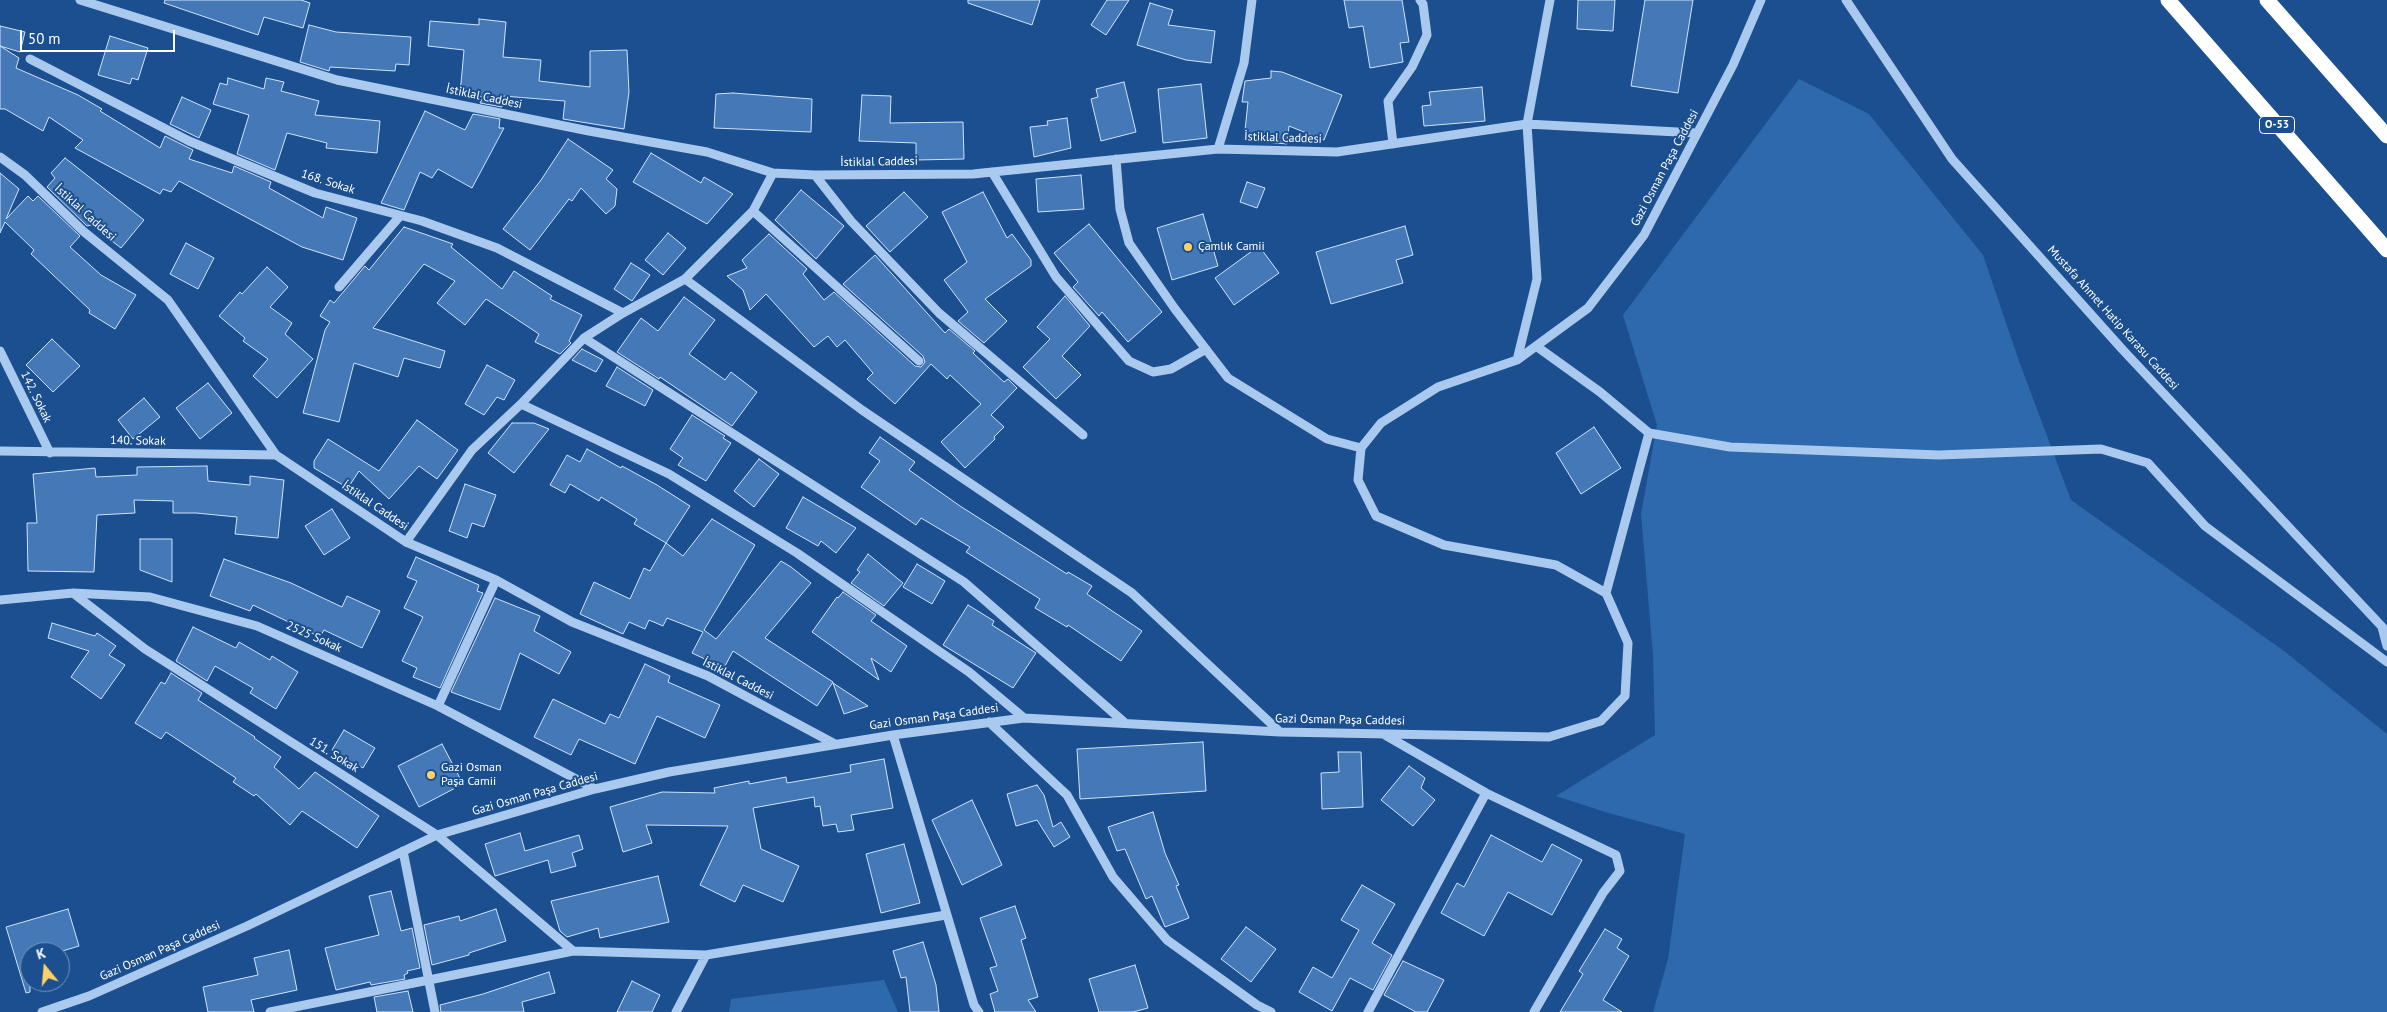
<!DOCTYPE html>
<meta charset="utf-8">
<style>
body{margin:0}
#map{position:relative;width:2387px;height:1012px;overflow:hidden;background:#1b4f8f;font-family:"PT Sans",sans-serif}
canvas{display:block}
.north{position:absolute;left:20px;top:942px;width:50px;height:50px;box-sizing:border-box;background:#1b4f8f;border:1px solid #7695bc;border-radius:50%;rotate:343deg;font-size:14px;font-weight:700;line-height:20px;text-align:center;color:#fff}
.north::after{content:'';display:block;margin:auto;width:18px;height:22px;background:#ffd166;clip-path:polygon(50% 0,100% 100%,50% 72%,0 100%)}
.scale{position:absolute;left:20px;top:30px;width:155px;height:22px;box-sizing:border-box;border:2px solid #fff;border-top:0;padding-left:6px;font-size:15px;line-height:18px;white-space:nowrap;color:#fff;-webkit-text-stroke:4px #1b4f8f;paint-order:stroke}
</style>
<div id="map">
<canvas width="2387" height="1012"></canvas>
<div class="north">K</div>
<div class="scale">50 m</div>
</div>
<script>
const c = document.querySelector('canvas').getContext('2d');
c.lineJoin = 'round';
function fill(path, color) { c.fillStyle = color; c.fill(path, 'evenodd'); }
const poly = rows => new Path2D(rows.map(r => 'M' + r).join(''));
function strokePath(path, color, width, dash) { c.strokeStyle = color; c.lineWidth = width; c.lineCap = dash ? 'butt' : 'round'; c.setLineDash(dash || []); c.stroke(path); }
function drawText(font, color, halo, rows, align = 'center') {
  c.font = font + ' "PT Sans",sans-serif'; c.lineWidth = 4; c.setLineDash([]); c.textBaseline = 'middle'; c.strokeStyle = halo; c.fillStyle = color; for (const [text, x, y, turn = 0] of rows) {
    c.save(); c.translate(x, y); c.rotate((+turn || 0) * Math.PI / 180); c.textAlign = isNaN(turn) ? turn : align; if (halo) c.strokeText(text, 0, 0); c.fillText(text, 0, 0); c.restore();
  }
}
fill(poly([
 [1799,79,1869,114,1983,255,2019,361,2071,500,2284,651,2387,734,2387,1012,1653,1012,1668,959,1685,834,1605,812,1556,796,1655,735,1653,655,1641,514,1657,425,1623,315],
 [884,980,898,1012,729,1012,731,999]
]), '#2e69ad');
const building = poly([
 [165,0,301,0,310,3,303,28,264,17,258,35,164,3,165,0],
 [968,0,1040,0,1032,25,968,3,968,0],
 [1107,0,1129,0,1106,35,1091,25,1107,0],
 [1344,0,1402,0,1409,42,1400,43,1403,62,1370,68,1363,26,1349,28,1344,0],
 [1578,0,1615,0,1613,31,1577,29,1578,0],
 [1645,0,1693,0,1678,93,1631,86,1645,0],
 [1150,3,1173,10,1168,25,1215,31,1211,63,1186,60,1137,45,1150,3],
 [479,19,506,22,503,57,541,60,539,81,590,87,590,51,627,50,629,92,624,129,563,119,565,101,503,96,502,107,480,103,483,97,460,94,464,50,428,46,430,21,479,25,479,19],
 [309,25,336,32,411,37,409,65,396,64,395,71,330,67,329,71,300,62,309,25],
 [0,26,25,32,20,52,0,46,0,26],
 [110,36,148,48,138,80,132,78,130,84,98,75,110,36],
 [0,46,19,58,16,68,78,95,102,109,100,111,160,148,165,136,193,150,189,159,232,173,234,166,271,182,269,188,323,218,326,207,357,218,343,260,302,247,179,181,171,192,163,189,160,194,75,148,83,140,49,117,43,131,5,109,0,109,0,46],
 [1271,71,1282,72,1342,95,1324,140,1289,126,1287,144,1244,140,1248,102,1242,102,1245,81,1271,78,1271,71],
 [228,78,264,89,266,78,284,82,281,91,319,101,315,115,380,121,377,153,326,148,327,143,287,133,275,170,237,154,249,115,213,104,220,83,227,85,228,78],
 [1124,82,1136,132,1101,141,1091,99,1098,97,1096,89,1124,82],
 [1201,84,1207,138,1163,143,1158,89,1201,84],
 [1482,87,1485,121,1424,126,1422,106,1431,105,1429,92,1482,87],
 [733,93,812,99,811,132,714,128,716,94,733,93],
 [862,95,891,96,890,123,963,122,964,159,916,160,916,143,859,141,862,95],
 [182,97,211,110,199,138,170,124,182,97],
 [425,111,465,130,473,114,500,119,499,128,504,128,472,188,438,169,432,178,420,172,404,210,381,203,425,111],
 [1067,118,1071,148,1034,157,1030,127,1048,125,1047,121,1067,118],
 [568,139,613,170,606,179,617,189,615,206,606,214,581,188,572,201,569,199,530,250,503,229,541,180,568,139],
 [651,153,701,183,704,177,733,194,707,224,633,182,651,153],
 [65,158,144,220,121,248,91,225,87,226,47,187,55,178,51,173,65,158],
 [0,173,19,189,6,219,28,196,33,201,38,196,80,236,70,247,101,275,136,295,115,329,89,313,90,310,31,254,34,250,5,222,0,233,0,173],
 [1081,175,1084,209,1038,212,1036,179,1081,175],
 [1247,182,1265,188,1257,208,1240,202,1247,182],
 [801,190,844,226,816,259,775,220,801,190],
 [904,192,928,217,890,252,866,226,904,192],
 [983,192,1007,238,1012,234,1031,260,1031,266,985,299,1007,321,984,343,958,321,968,312,944,280,967,262,942,212,983,192],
 [1203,214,1218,266,1172,280,1157,228,1203,214],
 [1089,224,1162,312,1128,342,1102,312,1099,316,1073,287,1078,282,1054,253,1089,224],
 [1405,226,1413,255,1396,260,1403,283,1331,304,1316,252,1405,226],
 [404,227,453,244,451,247,502,289,514,271,552,296,550,299,582,315,569,341,571,343,560,354,535,342,539,334,486,299,465,325,437,303,455,281,424,264,373,328,445,351,440,368,404,358,398,377,354,363,339,422,303,413,325,330,330,322,320,316,330,300,334,303,365,266,369,270,404,227],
 [668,233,686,248,663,275,645,260,668,233],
 [769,234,807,269,803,274,824,300,834,292,915,366,921,367,925,362,923,356,843,284,875,255,945,333,949,329,975,351,973,353,1004,382,1008,379,1017,388,991,415,1004,427,994,437,995,439,965,468,941,442,981,404,950,375,947,379,931,364,895,404,867,379,873,373,845,340,837,347,828,336,814,347,766,294,750,310,743,290,727,276,747,268,742,260,769,234],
 [186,243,214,258,198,289,170,274,186,243],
 [1259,246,1279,273,1234,305,1215,278,1259,246],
 [631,263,650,275,632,301,614,289,631,263],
 [267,267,288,287,270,307,292,323,285,334,313,359,277,398,253,376,268,359,243,341,245,338,219,316,240,292,242,294,267,267],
 [1065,296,1090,326,1062,356,1081,375,1056,399,1023,367,1050,339,1037,327,1065,296],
 [684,297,715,320,689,354,725,380,731,372,757,392,732,426,660,377,659,379,617,352,641,318,658,331,684,297],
 [52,339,80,366,53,392,26,365,52,339],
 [582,349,603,360,596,372,572,360,582,349],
 [487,365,515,380,504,400,497,397,484,415,465,404,487,365],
 [617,367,653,390,645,406,606,386,617,367],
 [208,383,232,413,200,439,176,408,208,383],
 [144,398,160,417,133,439,118,420,144,398],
 [692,415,725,436,723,438,731,443,706,481,678,465,683,458,670,449,692,415],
 [417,420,458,450,437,479,419,466,389,499,359,471,348,488,314,468,314,461,328,439,379,471,417,420],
 [512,423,534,423,549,429,514,473,488,453,512,423],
 [1594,427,1621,468,1581,494,1556,453,1594,427],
 [880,437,915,462,909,470,960,506,1067,574,1068,572,1092,586,1087,594,1142,631,1121,661,1068,625,1067,627,1035,608,1040,599,966,552,970,547,921,518,916,525,861,487,880,461,869,453,880,437],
 [587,449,621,468,622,466,657,485,690,506,666,543,634,524,637,519,601,497,599,501,570,484,565,493,550,485,567,455,580,462,587,449],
 [759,459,779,474,754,507,734,491,759,459],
 [207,466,208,481,250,485,250,476,284,480,278,538,235,534,237,517,196,513,173,513,173,501,134,500,135,513,97,515,94,572,28,571,27,523,37,523,33,474,95,468,96,477,137,475,137,467,207,466],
 [465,484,496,495,484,527,472,523,467,538,449,531,465,484],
 [803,497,856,528,836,553,821,541,818,546,786,528,803,497],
 [332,509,350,538,324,555,305,526,332,509],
 [712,519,755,545,704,630,716,639,781,561,791,567,811,583,765,638,833,682,817,706,733,651,724,668,692,653,703,632,667,618,663,626,649,620,645,629,629,622,623,634,580,614,594,582,630,599,644,568,650,571,666,543,683,556,712,519],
 [140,539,172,539,172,582,140,570,140,539],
 [868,554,903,583,884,606,851,583,860,572,857,570,868,554],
 [416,557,479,585,477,591,483,593,440,688,413,677,417,668,402,661,423,617,404,608,417,581,407,577,416,557],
 [224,559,291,583,342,607,347,596,380,611,362,648,324,630,320,637,253,605,250,611,210,596,224,559],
 [917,564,945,581,932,604,903,587,917,564],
 [843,592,876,615,871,621,907,646,891,672,871,658,879,680,812,632,837,597,838,598,843,592],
 [495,598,540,616,534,631,571,652,559,674,520,653,500,710,451,692,495,598],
 [968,605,994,621,992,625,1036,653,1013,688,943,645,968,605],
 [52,623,95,636,97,633,116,646,109,655,125,665,101,699,71,677,89,651,48,638,52,623],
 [193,627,236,648,239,642,270,660,272,656,298,672,276,709,250,693,253,688,215,666,207,681,176,661,193,627],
 [645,664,670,676,668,682,720,705,705,738,657,716,635,764,579,739,571,755,534,737,553,699,605,724,610,714,619,718,645,664],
 [171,673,202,693,198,700,255,737,254,738,281,757,274,767,299,789,315,772,379,816,357,848,302,811,290,825,256,794,254,796,233,782,236,778,166,732,161,739,135,723,161,682,165,684,171,673],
 [833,683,868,706,844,714,833,683],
 [344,730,375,748,363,768,332,750,344,730],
 [1203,742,1206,791,1080,799,1077,749,1203,742],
 [442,744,463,784,419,807,398,766,442,744],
 [1338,752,1361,752,1363,807,1322,809,1321,773,1339,772,1338,752],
 [884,759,893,808,851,815,854,830,838,832,836,824,823,826,820,806,815,807,814,797,753,808,761,849,799,866,783,902,743,885,735,902,700,885,728,826,646,825,652,843,623,852,610,807,662,792,715,793,714,788,749,781,749,784,786,777,787,783,851,772,850,765,884,759],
 [1409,766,1425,778,1421,788,1435,800,1413,826,1381,800,1409,766],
 [1037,785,1044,795,1053,827,1061,822,1070,837,1054,847,1037,820,1016,826,1007,794,1037,785],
 [972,800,1002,865,962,885,932,820,972,800],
 [1153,812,1165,853,1179,885,1176,886,1189,918,1165,927,1152,896,1146,899,1125,849,1117,851,1108,827,1153,812],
 [520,833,525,851,579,835,583,849,572,853,576,866,551,873,548,860,495,876,485,844,520,833],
 [1491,835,1542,862,1552,844,1582,860,1552,915,1508,892,1484,936,1441,913,1457,883,1464,887,1491,835],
 [904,844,920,903,881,913,866,854,904,844],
 [658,876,669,922,600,938,598,928,567,937,560,931,551,901,658,876],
 [1362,885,1395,904,1372,943,1392,955,1373,990,1350,978,1332,1011,1299,992,1313,967,1332,978,1359,930,1341,920,1362,885],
 [391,891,401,931,412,928,420,968,407,971,408,973,404,975,405,979,371,985,370,982,336,990,325,948,379,935,369,896,391,891],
 [1015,906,1026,938,1021,940,1038,997,1028,1000,1036,1012,995,1012,990,994,998,991,990,968,997,966,980,918,1015,906],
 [68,909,79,946,59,952,30,952,30,992,26,993,6,927,68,909],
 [496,909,506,941,469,953,469,955,432,965,424,925,459,916,460,921,496,909],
 [1246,927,1276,949,1251,982,1221,959,1246,927],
 [1605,929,1622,939,1617,948,1629,956,1603,1000,1622,1012,1560,1012,1583,974,1579,971,1605,929],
 [923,942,936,985,939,1012,910,1012,906,977,901,978,893,951,923,942],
 [289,950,297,990,251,1000,254,1012,208,1012,203,987,258,975,254,958,289,950],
 [1403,961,1444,980,1427,1012,1416,1012,1384,995,1403,961],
 [1135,965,1148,1008,1133,1012,1099,1012,1089,979,1135,965],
 [549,972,555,993,522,1002,524,1012,441,1012,440,1005,483,994,549,972],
 [632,981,660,995,652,1012,617,1012,632,981],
 [408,991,413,1012,377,1012,374,997,408,991]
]);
fill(building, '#4478b7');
strokePath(building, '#cfe3fa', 1);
strokePath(poly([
 [80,0,337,80,589,131,707,152,773,173,815,175,973,174,1218,149,1337,152,1527,124,1696,133],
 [1846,0,1952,159,2122,349,2387,632],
 [30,59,189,141,315,193,422,221,497,248,623,313],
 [1393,144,1388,101,1412,67,1427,35,1423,4,1420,0],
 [1218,149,1244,63,1252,0],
 [0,157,25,175,83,231,168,300,276,455,406,542,496,580,572,622,708,676,835,744],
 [1116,159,1120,209,1129,243,1175,309,1228,378,1327,439,1361,448],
 [992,172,1056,277,1129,361,1153,372,1171,369,1206,349],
 [815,175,851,221,939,313,1083,435],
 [753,211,919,361],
 [685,279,862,410,1132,593,1280,732],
 [339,287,400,216],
 [584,338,964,582,1125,723],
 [1536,346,1600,392,1649,433,1730,447,1939,455,2101,449,2148,463,2205,526,2387,662],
 [0,351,50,453],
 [1517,360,1537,279,1527,124,1550,0],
 [521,404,669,474,797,553,969,672,1024,718],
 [0,451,276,455],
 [406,542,472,450,521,404,584,338,623,313,685,279,753,211,773,173],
 [73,593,145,649,437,835,573,951],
 [1606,593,1649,433],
 [0,600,73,593,150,597,257,626,438,706,595,789],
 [2382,627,2387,646],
 [438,706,496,580],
 [989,722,1067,795,1113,877,1167,940,1257,1005,1271,1012],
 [893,735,974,1005,979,1012],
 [1385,735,1486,793,1616,855,1620,871,1603,893,1534,1012],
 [403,851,435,1012],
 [42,1012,89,996,247,926,437,835,595,789,669,772,893,735,1024,718,1280,732,1549,737,1601,721,1625,696,1628,643,1606,593,1556,565,1444,545,1376,516,1358,480,1361,448,1381,423,1438,387,1517,360,1588,308,1644,235,1733,65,1761,0],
 [270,1012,573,951,706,955,946,915],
 [676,1012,706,955],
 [1368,1012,1486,793]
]), '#a9c9ee', 9);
strokePath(poly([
 [2168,0,2387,250],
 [2267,0,2387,136]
]), '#fff', 15);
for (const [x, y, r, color] of [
 [1188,247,5,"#ffd166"],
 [431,775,5,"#ffd166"]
]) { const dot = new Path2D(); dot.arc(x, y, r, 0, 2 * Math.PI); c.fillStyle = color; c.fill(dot); strokePath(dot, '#1b4f8f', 2); }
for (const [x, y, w] of [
 [2277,125,35]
]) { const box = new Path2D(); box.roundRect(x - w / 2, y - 8.5, w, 17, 4); c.fillStyle = '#1b4f8f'; c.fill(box); strokePath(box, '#fff', 1); }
drawText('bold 11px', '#fff', null, [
 ["O-53",2277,125]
]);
drawText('12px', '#fff', '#1b4f8f', [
 ["İstiklal Caddesi",484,97,12],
 ["İstiklal Caddesi",1283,138,2],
 ["İstiklal Caddesi",879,162,-1],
 ["Gazi Osman Paşa Caddesi",1665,168,-62],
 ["168. Sokak",328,182,18],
 ["İstiklal Caddesi",85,213,42],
 ["Mustafa Ahmet Hatip Karasu Caddesi",2113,318,48],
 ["142. Sokak",36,397,64],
 ["140. Sokak",138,441,1],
 ["İstiklal Caddesi",375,506,34],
 ["2525 Sokak",314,637,24],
 ["İstiklal Caddesi",738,679,27],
 ["Gazi Osman Paşa Caddesi",934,717,-8],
 ["Gazi Osman Paşa Caddesi",1340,720,1],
 ["151. Sokak",334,755,32],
 ["Gazi Osman Paşa Caddesi",535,794,-16],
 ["Gazi Osman Paşa Caddesi",160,951,-24]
]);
drawText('12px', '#fff', '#1b4f8f', [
 ["Çamlık Camii",1198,247],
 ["Gazi Osman",441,768],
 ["Paşa Camii",441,782]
], 'left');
</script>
